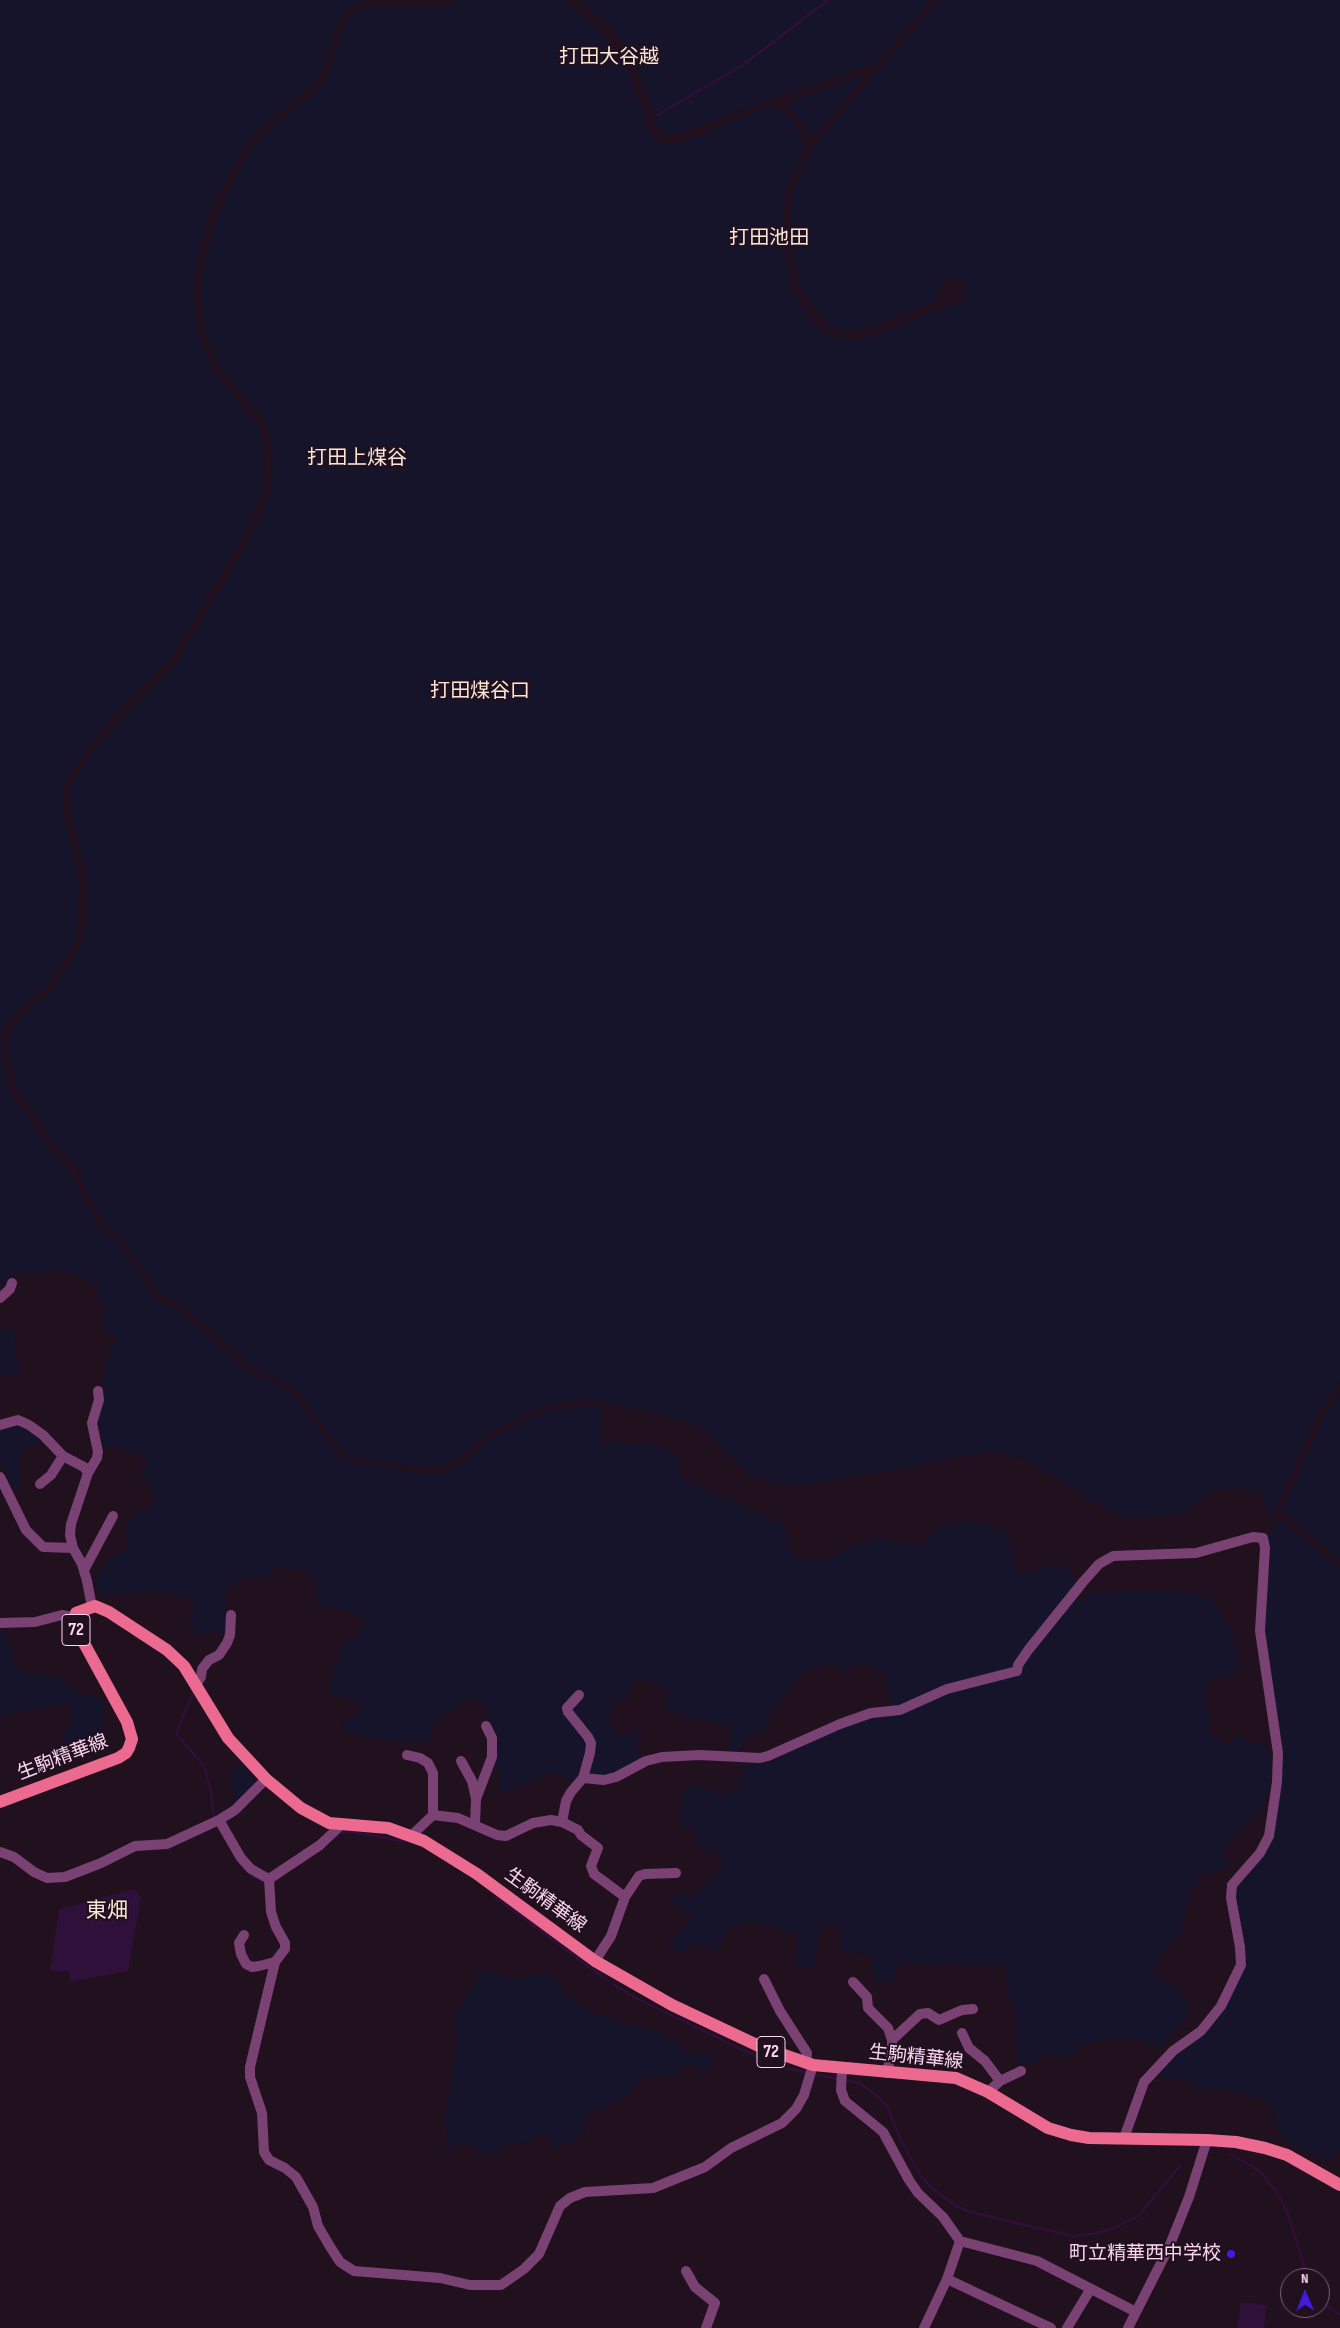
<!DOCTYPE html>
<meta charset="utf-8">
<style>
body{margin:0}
#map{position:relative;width:1340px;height:2328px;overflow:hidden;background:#21101d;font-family:"Sofia Sans Condensed",sans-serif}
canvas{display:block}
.north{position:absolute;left:1280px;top:2268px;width:50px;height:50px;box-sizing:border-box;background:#21101d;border:1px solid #785f73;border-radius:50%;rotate:359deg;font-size:14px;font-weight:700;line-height:20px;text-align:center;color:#fad6f3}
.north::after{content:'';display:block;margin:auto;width:18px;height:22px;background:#411cdf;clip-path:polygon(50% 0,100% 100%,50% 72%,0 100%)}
</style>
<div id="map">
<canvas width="1340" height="2328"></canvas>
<div class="north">N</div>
</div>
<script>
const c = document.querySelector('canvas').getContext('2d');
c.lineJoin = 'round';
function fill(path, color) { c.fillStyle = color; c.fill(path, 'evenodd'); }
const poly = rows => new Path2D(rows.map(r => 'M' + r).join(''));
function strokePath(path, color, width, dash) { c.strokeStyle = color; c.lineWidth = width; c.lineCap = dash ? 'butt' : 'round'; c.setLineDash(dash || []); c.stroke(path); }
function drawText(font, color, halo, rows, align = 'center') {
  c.font = font + ' "Sofia Sans Condensed","Noto Sans JP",sans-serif'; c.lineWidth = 4; c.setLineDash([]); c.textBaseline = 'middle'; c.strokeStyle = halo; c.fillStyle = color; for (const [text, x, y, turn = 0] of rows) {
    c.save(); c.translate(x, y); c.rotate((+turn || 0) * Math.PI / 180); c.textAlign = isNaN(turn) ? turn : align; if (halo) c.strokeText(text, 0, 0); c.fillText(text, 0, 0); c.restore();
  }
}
fill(poly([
 [0,0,369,0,356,4,343,12,335,27,322,70,314,84,255,132,242,150,217,195,207,222,199,252,193,289,198,335,214,373,254,419,262,434,265,463,262,491,246,531,169,661,115,714,85,750,63,784,62,806,79,879,78,925,73,945,49,983,14,1013,4,1027,1,1035,1,1052,9,1090,52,1153,68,1170,96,1225,111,1236,129,1259,157,1299,183,1314,254,1376,274,1382,290,1392,341,1458,359,1464,379,1466,411,1472,432,1474,448,1471,463,1463,490,1439,523,1421,554,1410,582,1406,603,1407,600,1441,656,1445,679,1455,682,1478,784,1524,787,1543,792,1553,804,1558,823,1559,874,1537,922,1546,935,1530,960,1521,982,1524,1003,1530,1012,1543,1015,1570,1031,1573,1053,1564,1066,1566,1074,1579,1072,1594,1081,1603,1090,1591,1098,1595,1128,1590,1187,1591,1206,1596,1220,1613,1231,1632,1237,1648,1239,1665,1234,1677,1215,1677,1207,1682,1205,1703,1211,1719,1209,1732,1225,1746,1238,1736,1269,1748,1273,1769,1268,1793,1258,1815,1238,1831,1222,1851,1230,1863,1220,1872,1202,1874,1189,1894,1181,1932,1162,1954,1154,1976,1178,1990,1189,2001,1188,2015,1161,2046,1148,2044,1133,2038,1111,2039,1079,2045,1063,2059,1046,2053,1033,2063,1019,2065,1016,2014,1008,1994,1005,1965,900,1964,889,1983,874,1980,872,1971,873,1954,842,1951,841,1926,820,1923,813,1966,797,1967,794,1958,799,1945,798,1934,752,1922,728,1928,718,1951,697,1944,678,1953,668,1945,687,1924,691,1916,669,1902,679,1893,691,1899,714,1877,726,1855,712,1852,699,1845,696,1840,696,1828,683,1826,680,1817,684,1789,688,1785,713,1790,717,1794,726,1793,731,1788,740,1789,738,1777,754,1755,765,1753,892,1709,884,1671,857,1664,841,1672,832,1663,824,1667,815,1667,795,1679,769,1718,765,1731,743,1739,739,1758,729,1756,731,1729,729,1725,687,1718,673,1712,666,1708,666,1687,641,1679,632,1679,629,1695,624,1701,619,1700,612,1704,609,1722,618,1735,623,1737,632,1731,645,1732,635,1738,643,1764,641,1770,632,1774,597,1780,566,1779,555,1773,506,1792,500,1790,499,1772,489,1764,488,1718,485,1703,466,1699,448,1714,435,1718,431,1735,427,1740,415,1742,362,1738,341,1725,365,1705,334,1694,329,1688,329,1679,335,1669,341,1645,343,1642,357,1639,365,1619,339,1607,332,1606,317,1609,316,1580,305,1570,271,1567,270,1577,242,1579,230,1583,225,1598,228,1634,209,1630,199,1638,187,1618,190,1613,196,1609,195,1603,189,1599,174,1594,155,1592,105,1596,98,1593,95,1586,98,1573,113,1554,122,1554,129,1539,124,1528,128,1521,134,1519,139,1509,149,1510,155,1500,151,1488,140,1472,147,1462,134,1452,108,1447,102,1441,91,1416,102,1384,110,1349,117,1339,102,1327,105,1305,96,1297,97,1286,86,1278,71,1272,15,1273,8,1283,0,1284],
 [459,0,564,0,601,32,625,63,649,131,661,143,678,144,768,107,785,112,796,127,804,145,802,154,788,182,783,208,784,236,791,288,811,320,824,333,848,340,860,339,890,329,960,301,964,297,964,289,961,280,954,277,947,277,938,290,936,301,872,327,853,331,839,330,831,326,819,315,807,298,800,285,790,235,792,193,814,146,882,65,941,0,1340,0,1340,1382,1317,1413,1282,1495,1269,1519,1261,1494,1237,1487,1215,1490,1189,1510,1177,1515,1128,1518,1120,1516,1106,1510,1084,1494,1020,1457,993,1451,813,1484,781,1485,751,1475,735,1463,703,1429,689,1422,604,1401,581,1400,553,1404,521,1416,486,1434,459,1458,446,1465,431,1468,412,1466,360,1458,344,1453,294,1388,276,1377,257,1370,187,1309,161,1294,134,1255,115,1232,101,1221,75,1165,58,1148,16,1087,8,1052,9,1037,11,1031,26,1012,54,988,80,948,85,927,87,878,69,805,70,786,91,754,121,719,175,665,253,534,270,493,273,463,269,432,261,415,221,369,206,334,201,290,203,270,206,253,224,198,248,154,261,137,320,88,329,73,342,30,349,17,359,11,377,5,447,5],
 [580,0,932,0,878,59,866,66,672,135,665,133,658,127,634,58,608,24],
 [862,75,865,75,864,77,819,131,812,134,807,132,791,109,794,100],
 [15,1328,16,1358,20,1363,19,1374,8,1376,0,1371,0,1331],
 [1340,1394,1340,1561,1282,1509,1324,1417],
 [0,1419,42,1435,36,1446,22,1445,19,1465,19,1484,26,1490,15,1490,0,1465],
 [1280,1519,1340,1569,1340,2146,1329,2161,1284,2141,1267,2100,1226,2090,1195,2090,1191,2082,1158,2076,1175,2054,1203,2034,1244,1965,1234,1898,1235,1886,1262,1855,1280,1782,1264,1631,1267,1537],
 [0,1629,3,1629,11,1646,17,1671,60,1678,79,1694,98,1697,103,1700,103,1739,81,1754,38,1764,34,1762,54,1750,65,1734,70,1723,72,1704,24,1710,0,1718],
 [244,1763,255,1778,256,1786,235,1806,232,1803,235,1798,235,1794,227,1778],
 [485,1969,512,1981,536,1974,550,1975,560,1986,564,1996,595,2013,619,2022,654,2030,682,2046,688,2054,705,2052,713,2055,710,2068,704,2070,685,2064,680,2068,678,2076,648,2076,634,2084,628,2096,595,2110,585,2117,584,2136,558,2146,551,2143,544,2133,532,2138,526,2143,504,2145,498,2153,479,2154,473,2146,462,2144,445,2149,448,2133,445,2120,459,2033,451,2020,461,2007,479,1972]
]), '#15142a');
fill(poly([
 [135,1889,141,1897,128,1971,70,1982,69,1971,50,1971,59,1909],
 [1241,2302,1267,2305,1264,2328,1237,2328]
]), '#2f103b');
strokePath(poly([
 [657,115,743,65,828,0],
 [193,1693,178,1729,177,1735,204,1766,211,1791,214,1819],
 [335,1838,340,1833,350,1832,403,1841],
 [240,1864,252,1876,263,1881],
 [495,1897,608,1981],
 [614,1985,636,1998,743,2050,781,2067,807,2073],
 [812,2074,839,2079],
 [844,2080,860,2083,878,2097,887,2106,901,2141,920,2175,931,2187,954,2205,970,2212,1072,2236,1093,2234,1112,2229,1138,2216,1180,2166],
 [1230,2154,1260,2171,1278,2194,1287,2211,1308,2278],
 [1320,2302,1340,2315]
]), '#2f103b', 2.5);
strokePath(poly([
 [0,1298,10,1289,12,1283],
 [0,1425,18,1420,29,1425,43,1435,63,1456,84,1467,88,1473,71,1524,70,1535,73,1548,82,1564,87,1581,92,1607],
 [88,1473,97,1458,98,1452,92,1423,99,1400,98,1391],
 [0,1477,26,1530,43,1547,73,1548],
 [40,1484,51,1475,63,1456],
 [84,1570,113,1516],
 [0,1623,35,1622,62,1615,73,1617],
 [195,1686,201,1677,202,1669,209,1660,219,1655,227,1643,230,1635,231,1615],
 [407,1755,420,1758,428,1763,433,1773,433,1815],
 [461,1761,472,1781,476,1799,475,1824],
 [583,1778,604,1780,616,1777,646,1761,662,1757,699,1755,760,1758,768,1756,840,1724,871,1713,900,1710,947,1689,1017,1671,1018,1665,1029,1649,1083,1582,1099,1564,1113,1556,1196,1553,1253,1537,1263,1538,1265,1548,1260,1631,1278,1753,1277,1782,1269,1836,1260,1853,1232,1885,1231,1898,1240,1947,1241,1965,1221,2006,1201,2031,1173,2051,1144,2082,1124,2138],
 [476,1799,492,1757,492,1738,486,1726],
 [219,1820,235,1810,266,1779],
 [562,1822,578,1830,581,1835,598,1848,591,1866,594,1874,625,1897],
 [412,1835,433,1815,458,1818,497,1835,506,1836,533,1823,551,1820,562,1822,566,1801,571,1792,583,1778,590,1753,591,1743,588,1737,568,1712,567,1708,579,1695],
 [0,1852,14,1857,34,1872,47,1878,65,1877,101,1863,135,1846,167,1844,219,1820,241,1858,251,1869,269,1879],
 [269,1879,271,1912,276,1927,285,1943,285,1949,275,1962,250,2067,250,2077,262,2113,264,2152,269,2160,285,2168,296,2177,313,2207,318,2226,329,2245,340,2262,354,2271,440,2278,470,2285,501,2285,524,2269,539,2254,560,2206,570,2198,585,2192,653,2188,705,2167,731,2148,782,2123,796,2109,804,2095,813,2065],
 [269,1879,320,1845,341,1825],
 [244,1935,239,1943,241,1954,246,1964,252,1967,259,1966,275,1962],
 [595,1961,611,1936,625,1897,639,1876,645,1874,676,1873],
 [764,1979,780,2011,807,2053,806,2064],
 [853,1982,867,1997,868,2008,888,2028,892,2040],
 [962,2033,969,2048,985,2061,1000,2081],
 [842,2069,841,2090,845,2101,883,2132,909,2180,918,2193,943,2217,960,2241,1037,2261,1136,2312],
 [886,2073,892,2054,892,2040,920,2014,928,2013,939,2020,962,2010,973,2009],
 [988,2092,1000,2081,1021,2071],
 [686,2271,695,2287,715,2303,706,2328],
 [947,2279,1051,2328],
 [924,2328,947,2279,960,2241],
 [1067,2328,1090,2290],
 [1128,2328,1169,2247,1189,2197,1207,2140]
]), '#7a4173', 10);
strokePath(poly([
 [0,1802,118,1758,126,1753,129,1748,132,1739,127,1722,73,1623,76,1613,95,1606,109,1612,167,1650,184,1666,228,1738,266,1779,301,1808,329,1823,388,1828,424,1841,477,1874,595,1961,672,2005,761,2047,813,2065,956,2078,988,2092,1048,2128,1071,2135,1089,2138,1207,2140,1236,2142,1265,2148,1287,2155,1340,2185]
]), '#ec6a90', 12);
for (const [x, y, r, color] of [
 [1231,2254,5,"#411cdf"]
]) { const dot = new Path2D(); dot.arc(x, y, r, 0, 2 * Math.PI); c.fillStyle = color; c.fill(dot); strokePath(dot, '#21101d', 2); }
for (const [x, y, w] of [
 [76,1630,28],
 [771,2052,28]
]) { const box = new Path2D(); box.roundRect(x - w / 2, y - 15.5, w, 31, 4); c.fillStyle = '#21101d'; c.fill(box); strokePath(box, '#fad6f3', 1); }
drawText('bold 18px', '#fad6f3', null, [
 ["72",76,1630],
 ["72",771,2052]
]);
drawText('19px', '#fad6f3', '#21101d', [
 ["生駒精華線",63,1758,-21],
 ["生駒精華線",545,1901,36],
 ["生駒精華線",916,2058,6]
]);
drawText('19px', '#fad6f3', '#21101d', [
 ["町立精華西中学校",1221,2254]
], 'right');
drawText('20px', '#fae7d8', '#21101d', [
 ["打田大谷越",609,58],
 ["打田池田",769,239],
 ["打田上煤谷",357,459],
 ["打田煤谷口",480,692]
]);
drawText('21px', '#fae7d8', '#21101d', [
 ["東畑",107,1912]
]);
</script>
